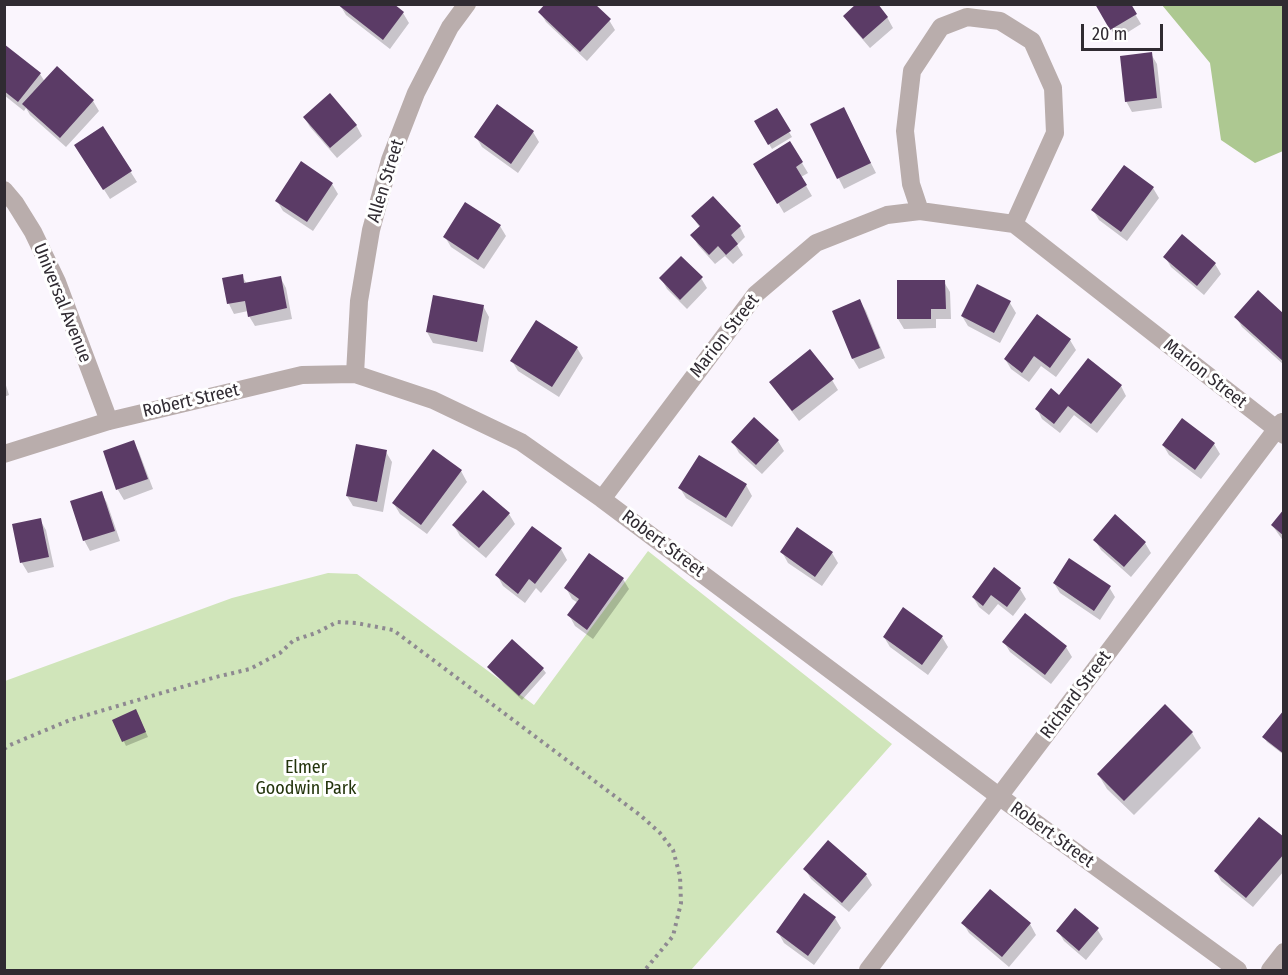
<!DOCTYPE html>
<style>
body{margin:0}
#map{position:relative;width:1288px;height:975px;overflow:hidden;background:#faf5fd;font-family:"Fira Sans Condensed",sans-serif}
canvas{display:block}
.frame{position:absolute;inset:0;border:6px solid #302b32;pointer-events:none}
.scale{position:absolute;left:1081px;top:24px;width:82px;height:27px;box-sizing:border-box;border:3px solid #302b32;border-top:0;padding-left:8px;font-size:18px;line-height:21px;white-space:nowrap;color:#302b32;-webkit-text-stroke:4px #fff;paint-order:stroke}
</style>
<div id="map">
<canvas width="1288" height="975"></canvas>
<div class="frame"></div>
<div class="scale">20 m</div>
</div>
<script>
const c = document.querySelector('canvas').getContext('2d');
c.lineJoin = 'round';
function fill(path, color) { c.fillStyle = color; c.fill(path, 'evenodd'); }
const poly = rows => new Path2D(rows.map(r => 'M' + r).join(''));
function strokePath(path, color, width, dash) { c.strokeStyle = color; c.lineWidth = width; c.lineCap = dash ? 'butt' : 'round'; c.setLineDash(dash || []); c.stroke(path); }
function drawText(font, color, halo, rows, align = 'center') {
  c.font = font + ' "Fira Sans Condensed",sans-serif'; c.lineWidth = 6; c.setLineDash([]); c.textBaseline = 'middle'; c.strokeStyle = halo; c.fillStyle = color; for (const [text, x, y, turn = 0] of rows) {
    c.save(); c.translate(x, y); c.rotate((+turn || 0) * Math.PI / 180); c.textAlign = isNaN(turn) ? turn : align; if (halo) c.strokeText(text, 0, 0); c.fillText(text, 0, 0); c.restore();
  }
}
fill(poly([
 [648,551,892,744,691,970,5,970,5,681,232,598,328,573,357,574,534,705]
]), '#d0e5ba');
fill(poly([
 [1162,5,1283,5,1283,151,1255,163,1221,140,1210,63]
]), '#adc891');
fill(poly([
 [1096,4,1129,4,1141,24,1117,39],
 [340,5,403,13,409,23,390,49,346,15],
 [540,12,609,20,615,30,587,61,546,22],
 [845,16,887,17,893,28,870,48,851,26],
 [4,46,40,74,45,82,93,101,99,111,66,147,30,115,26,108,24,111,4,95],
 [1151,54,1157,64,1162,108,1132,112,1126,101],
 [776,110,792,137,772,149,756,122],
 [304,117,356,125,362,136,337,158,310,127],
 [849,120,876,173,844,189,812,125],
 [103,128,137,182,110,199,82,155],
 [533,132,539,142,518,173,482,147,476,137],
 [790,143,808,173,801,177,812,196,784,213,755,164],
 [332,184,338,194,313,231,283,211,277,201],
 [1153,188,1159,198,1127,241,1099,220,1093,210],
 [693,217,740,227,745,237,737,245,743,255,733,264,725,256,715,264,698,245,692,235,700,228],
 [500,226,506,236,484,269,451,247,445,237],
 [1165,257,1215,264,1221,274,1204,295,1171,267],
 [242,276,247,284,280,277,286,288,292,319,255,326,249,316,248,311,234,314,229,304,223,279],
 [661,278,701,278,707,288,687,309,667,289],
 [944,282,950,292,951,319,936,319,936,328,904,329,898,319],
 [860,301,866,311,885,358,859,369,853,359],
 [1010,303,1016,313,1000,343,968,326,962,316],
 [483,306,489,317,483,352,433,343,427,332],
 [1284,316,1284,365,1242,327,1236,317],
 [1070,340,1076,350,1056,377,1041,366,1029,382,1011,369,1005,359],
 [577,348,583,358,559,397,518,371,512,361],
 [4,379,9,395,4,397],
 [832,380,838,390,799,421,777,392,771,382],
 [1121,386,1126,396,1097,433,1074,415,1060,433,1042,419,1037,409,1059,397],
 [778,441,784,451,762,474,739,453,733,442],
 [133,442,139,452,153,489,124,500,118,490,104,452],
 [1214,444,1220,454,1201,479,1169,455,1163,445],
 [386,452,392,462,383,512,353,506,347,496],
 [461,471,467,482,427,534,400,514,394,504],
 [746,485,752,496,732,527,686,498,680,488],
 [101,492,107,503,120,541,90,551,84,540],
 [1284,512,1284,542,1272,525],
 [509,514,515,524,486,558,460,536,454,526],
 [1116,516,1145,543,1151,553,1131,577,1101,550,1095,540],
 [40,520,46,530,54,567,28,573,22,563,14,525],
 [561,549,567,560,541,593,536,588,525,603,503,586,497,575],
 [782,552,832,553,838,563,822,586,788,563],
 [623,579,629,589,593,639,575,626,569,615,578,603,572,599,566,588],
 [1054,583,1109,587,1115,597,1100,620,1060,593],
 [1020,589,1026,599,1013,616,998,604,989,615,979,607,973,597],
 [884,637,942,637,948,647,928,675,890,647],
 [1004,642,1066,647,1072,657,1051,684,1010,652],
 [488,667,543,669,546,673,522,700,491,671],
 [1284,714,1284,755,1267,742,1264,737],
 [138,715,148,737,126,746,114,720],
 [1192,733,1201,748,1134,815,1107,789,1098,774],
 [1284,839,1284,871,1253,907,1221,881,1216,871],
 [828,842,866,875,872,885,849,912,811,879,805,869],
 [835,918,841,928,814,965,784,943,778,932],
 [963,923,1030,924,1036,935,1009,967,969,933],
 [1097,929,1103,939,1086,960,1064,941,1058,931]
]), '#0003');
fill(poly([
 [337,4,394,4,404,12,383,40],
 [545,4,595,4,611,19,580,52,538,12],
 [856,4,878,4,888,17,863,39,843,16],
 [1095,4,1131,4,1137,14,1110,30],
 [4,44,41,73,18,102,4,91],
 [1152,52,1157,98,1125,102,1120,56],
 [57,66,94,100,60,138,22,104],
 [330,93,357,125,330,148,303,117],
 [497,104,534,131,511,164,474,137],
 [844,107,871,163,837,179,810,124],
 [777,108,791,131,768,145,754,121],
 [103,126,132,171,103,190,74,145],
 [790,141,803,162,796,167,807,185,777,204,753,164],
 [301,161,333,183,307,222,275,201],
 [1124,165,1154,187,1121,232,1091,210],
 [713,196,741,226,731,235,738,244,726,255,718,246,709,255,690,235,700,226,691,216],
 [465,202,501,225,478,260,443,237],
 [1182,234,1216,263,1197,286,1163,257],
 [681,256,703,277,680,300,659,278],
 [243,274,244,283,281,276,287,308,248,317,245,301,227,304,222,278],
 [897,280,945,280,946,309,931,309,931,319,897,319],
 [977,284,1011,301,994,333,961,316],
 [1258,290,1284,314,1284,362,1234,317],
 [433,295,484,305,477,342,426,332],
 [860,299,880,348,852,359,832,311],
 [1037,314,1071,339,1050,368,1034,356,1022,373,1004,359],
 [536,320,578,347,552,387,510,361],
 [810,349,834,379,792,411,769,382],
 [1088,358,1122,385,1091,424,1068,406,1054,424,1035,409,1051,388,1059,395],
 [754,417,779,440,756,465,731,442],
 [1182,418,1215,443,1195,470,1162,445],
 [134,440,148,479,116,490,103,451],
 [356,444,387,450,377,502,346,496],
 [433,449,462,470,421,525,392,503],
 [699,455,747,484,726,518,678,488],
 [483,490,510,513,479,548,452,525],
 [102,491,115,531,83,541,70,501],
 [1284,509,1284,536,1271,525],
 [1115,514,1146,542,1124,567,1093,540],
 [41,518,49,557,20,563,12,524],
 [532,526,562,548,535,584,529,579,518,594,495,575],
 [797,527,833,552,815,577,780,552],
 [589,553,624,578,587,630,567,615,579,599,564,588],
 [1069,558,1111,586,1094,611,1053,583],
 [994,567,1021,588,1007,607,991,595,983,606,972,597],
 [903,607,943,636,922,665,883,637],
 [1025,613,1067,646,1045,675,1002,642],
 [512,639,544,668,519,696,487,667],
 [1165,704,1193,732,1124,801,1097,774],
 [136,709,146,732,122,742,112,720],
 [1284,710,1284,754,1262,737],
 [1259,817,1284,837,1284,854,1246,898,1214,871],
 [828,840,867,874,842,903,803,869],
 [990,889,1031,923,1002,957,961,923],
 [804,893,836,917,808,956,776,932],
 [1075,908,1099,928,1079,951,1056,931]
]), '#5b3b66');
strokePath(poly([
 [4,749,10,745,70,720,216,677,250,669,280,653,294,640,316,633,337,622,356,623,393,630,640,815,660,833,673,850,680,876,681,903,673,936,645,970]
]), '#8e8991', 4, [3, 4.5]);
strokePath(poly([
 [4,190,15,203,33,232,57,282,109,421],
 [920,211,911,184,905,131,912,71,941,27,967,17,1000,21,1032,41,1053,88,1055,133,1014,224],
 [355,374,359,301,371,230,390,160,416,93,450,27,467,4],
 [4,454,109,421,302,375,355,374,433,400,521,442,602,499,1000,797,1238,970],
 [602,499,756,294,816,243,887,215,920,211,1014,224,1284,435],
 [868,970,1282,422],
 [1270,970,1284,952]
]), '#b9adac', 18);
drawText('18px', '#302b32', '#fff', [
 ["Allen Street",386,181,-73],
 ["Universal Avenue",62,303,68],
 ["Marion Street",725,336,-52],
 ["Marion Street",1205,374,38],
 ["Robert Street",191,401,-13],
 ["Robert Street",663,544,37],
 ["Richard Street",1076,695,-53],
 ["Robert Street",1052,835,36]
]);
drawText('18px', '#23340c', '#fff', [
 ["Elmer",306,768],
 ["Goodwin Park",306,789]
]);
</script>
